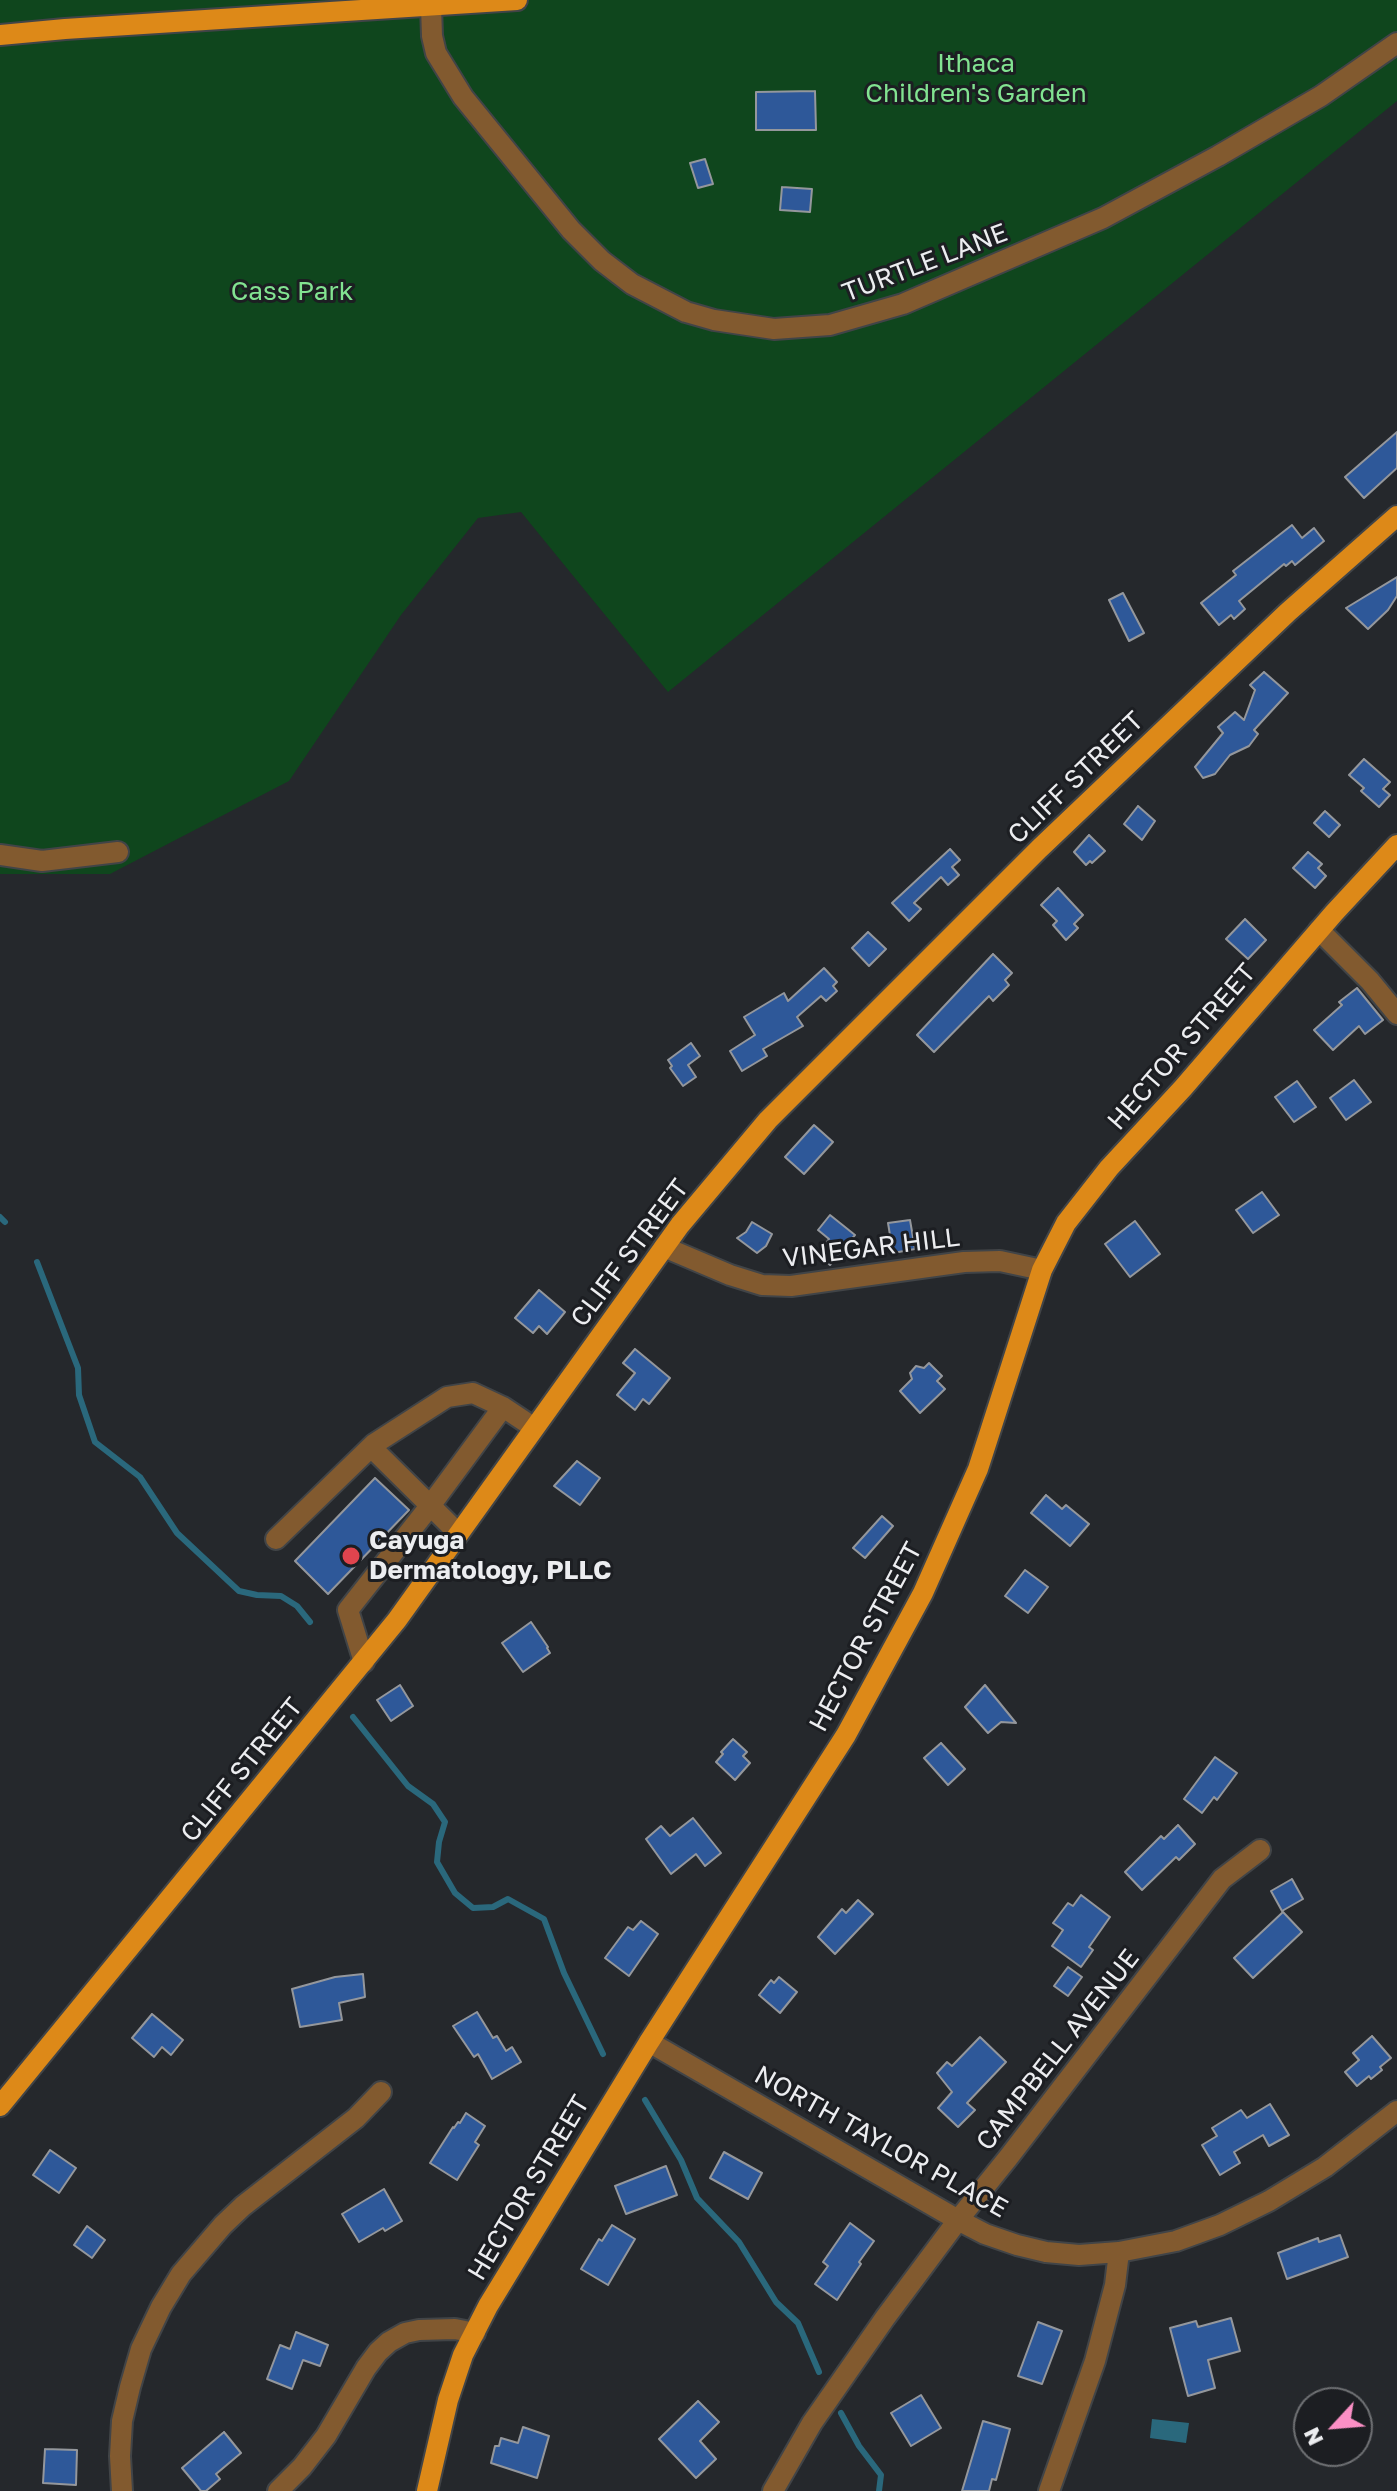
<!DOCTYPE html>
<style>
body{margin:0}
#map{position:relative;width:1397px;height:2491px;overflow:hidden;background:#25282c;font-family:"Golos Text",sans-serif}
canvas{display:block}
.north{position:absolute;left:1293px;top:2387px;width:80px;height:80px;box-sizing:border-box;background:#1c1e22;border:2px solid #6f7174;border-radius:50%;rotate:244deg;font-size:22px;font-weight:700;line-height:32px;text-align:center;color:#ecedf0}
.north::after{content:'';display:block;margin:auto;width:28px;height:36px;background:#fb8fc5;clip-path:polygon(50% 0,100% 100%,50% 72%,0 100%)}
</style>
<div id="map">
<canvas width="1397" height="2491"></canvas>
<div class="north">N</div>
</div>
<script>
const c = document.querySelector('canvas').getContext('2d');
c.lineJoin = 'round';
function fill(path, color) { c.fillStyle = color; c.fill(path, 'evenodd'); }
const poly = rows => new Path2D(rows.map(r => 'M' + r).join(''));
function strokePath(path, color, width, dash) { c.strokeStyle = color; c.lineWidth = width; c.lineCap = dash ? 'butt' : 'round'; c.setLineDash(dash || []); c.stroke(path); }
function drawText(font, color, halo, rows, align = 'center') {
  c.font = font + ' "Golos Text",sans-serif'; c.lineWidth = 6; c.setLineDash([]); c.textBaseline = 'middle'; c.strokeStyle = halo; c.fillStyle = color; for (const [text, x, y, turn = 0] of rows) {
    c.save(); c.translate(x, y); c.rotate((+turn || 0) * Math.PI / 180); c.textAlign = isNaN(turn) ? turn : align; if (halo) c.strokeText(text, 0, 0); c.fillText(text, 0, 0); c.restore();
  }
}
fill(poly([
 [0,0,1397,0,1397,101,668,692,521,512,478,518,401,615,289,781,110,874,0,874]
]), '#0f461d');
fill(poly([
 [1152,2419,1189,2423,1186,2443,1150,2438]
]), '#2a687c');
strokePath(poly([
 [0,1217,5,1222],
 [37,1262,78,1368,79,1395,95,1442,140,1477,177,1533,239,1591,257,1595,281,1596,297,1606,310,1622],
 [353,1717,408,1786,433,1804,445,1822,439,1842,437,1862,455,1893,473,1908,493,1907,508,1899,544,1919,564,1973,603,2054],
 [645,2100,681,2160,697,2198,739,2242,776,2302,798,2323,819,2372],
 [841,2413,859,2446,881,2475,879,2491]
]), '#2a687c', 6);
const building = poly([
 [815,91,816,130,756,130,756,92,815,91],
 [705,159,713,184,698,188,690,163,705,159],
 [782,187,812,189,810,212,780,210,782,187],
 [1397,432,1397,468,1364,498,1345,477,1397,432],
 [1292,525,1302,538,1314,528,1324,541,1295,565,1292,561,1286,566,1284,564,1239,601,1245,609,1234,619,1231,615,1219,625,1201,603,1236,575,1233,571,1292,525],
 [1397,577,1397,596,1388,610,1368,629,1346,608,1397,577],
 [1123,593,1144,633,1129,641,1109,600,1123,593],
 [1264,672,1288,693,1254,730,1258,734,1249,746,1230,755,1215,774,1203,778,1195,767,1223,733,1218,727,1235,712,1244,720,1255,690,1250,685,1264,672],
 [1364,759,1390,782,1383,789,1390,795,1379,807,1361,791,1364,788,1349,775,1364,759],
 [1138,806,1155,821,1142,840,1124,824,1138,806],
 [1325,811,1340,825,1329,837,1314,823,1325,811],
 [1089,835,1105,851,1092,863,1090,861,1086,865,1074,852,1089,835],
 [950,849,960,860,952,867,959,875,948,885,941,877,914,903,921,909,909,921,892,903,950,849],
 [1308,852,1322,864,1318,868,1326,876,1315,888,1293,868,1308,852],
 [1058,888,1083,915,1074,924,1078,928,1066,940,1053,925,1057,921,1041,905,1058,888],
 [1245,919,1266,940,1248,959,1226,939,1245,919],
 [868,932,886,949,869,966,852,948,868,932],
 [993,954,1012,973,1005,980,1009,985,993,1001,989,996,934,1052,917,1035,993,954],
 [824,968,837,982,833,986,837,991,826,1001,821,996,797,1017,803,1026,763,1049,767,1056,742,1071,730,1051,755,1035,744,1017,784,993,788,1001,824,968],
 [1357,988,1383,1020,1365,1034,1359,1026,1333,1050,1314,1030,1342,1005,1339,1002,1357,988],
 [691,1043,700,1056,688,1065,696,1077,683,1086,670,1068,672,1066,668,1060,691,1043],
 [1354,1080,1371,1102,1346,1120,1330,1098,1354,1080],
 [1297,1081,1316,1107,1294,1122,1275,1097,1297,1081],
 [814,1125,833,1142,804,1174,785,1157,814,1125],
 [1262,1192,1279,1215,1253,1233,1236,1210,1262,1192],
 [830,1215,855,1235,830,1265,817,1254,829,1239,818,1230,830,1215],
 [910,1220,915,1249,893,1253,888,1223,910,1220],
 [1135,1221,1160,1254,1130,1277,1105,1244,1135,1221],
 [752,1222,772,1234,766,1246,757,1253,737,1238,746,1232,752,1222],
 [539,1290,565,1312,547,1334,539,1326,533,1333,515,1318,539,1290],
 [635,1349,670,1378,649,1404,643,1399,635,1410,617,1395,635,1373,623,1363,635,1349],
 [929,1363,942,1376,937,1381,945,1389,920,1413,900,1391,912,1379,910,1373,916,1366,924,1368,929,1363],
 [577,1461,600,1478,580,1505,554,1486,577,1461],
 [375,1478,409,1510,328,1594,295,1561,375,1478],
 [1046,1495,1062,1509,1066,1505,1089,1524,1070,1546,1031,1513,1046,1495],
 [882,1516,893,1526,865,1558,853,1548,882,1516],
 [1025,1570,1048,1587,1028,1613,1005,1596,1025,1570],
 [531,1622,548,1647,547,1648,550,1653,523,1672,502,1643,531,1622],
 [400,1685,413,1706,391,1721,377,1700,400,1685],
 [985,1685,1016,1723,1001,1722,988,1733,965,1707,985,1685],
 [733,1739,747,1752,743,1756,750,1763,735,1780,716,1762,723,1754,721,1752,733,1739],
 [941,1743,965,1769,948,1785,924,1758,941,1743],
 [1215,1757,1237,1773,1217,1800,1214,1797,1202,1813,1184,1799,1215,1757],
 [693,1818,721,1853,705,1866,696,1854,671,1874,646,1839,661,1826,670,1836,693,1818],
 [1178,1825,1195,1844,1179,1860,1176,1857,1142,1890,1125,1872,1161,1836,1164,1839,1178,1825],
 [1292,1879,1303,1899,1282,1911,1271,1891,1292,1879],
 [1081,1895,1110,1917,1089,1947,1093,1950,1081,1967,1052,1946,1063,1930,1053,1923,1068,1903,1073,1906,1081,1895],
 [858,1900,873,1914,835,1954,818,1937,842,1909,846,1913,858,1900],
 [1283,1912,1302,1932,1253,1978,1234,1958,1283,1912],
 [641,1921,658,1934,629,1976,605,1958,628,1927,633,1930,641,1921],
 [1068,1967,1082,1977,1068,1996,1054,1986,1068,1967],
 [363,1974,365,1997,339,2003,342,2020,300,2027,292,1989,335,1977,363,1974],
 [779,1977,797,1992,780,2013,759,1995,771,1980,774,1983,779,1977],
 [477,2012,493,2038,497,2036,506,2051,512,2047,521,2062,492,2079,478,2054,474,2057,453,2026,477,2012],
 [152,2014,183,2040,171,2055,162,2047,154,2057,132,2038,152,2014],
 [1372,2036,1391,2058,1380,2067,1382,2070,1371,2079,1369,2076,1357,2086,1345,2072,1359,2060,1353,2053,1372,2036],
 [980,2037,1006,2062,967,2103,975,2110,958,2127,938,2108,952,2092,937,2073,947,2062,952,2066,980,2037],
 [1270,2104,1289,2135,1269,2146,1263,2135,1234,2152,1240,2163,1220,2175,1202,2145,1217,2136,1212,2128,1241,2110,1247,2118,1270,2104],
 [466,2113,485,2126,475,2142,479,2145,457,2180,430,2163,453,2127,454,2128,458,2122,460,2123,466,2113],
 [50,2150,76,2168,59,2193,33,2175,50,2150],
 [724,2152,762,2173,748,2199,710,2178,724,2152],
 [666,2166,677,2195,626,2214,615,2186,666,2166],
 [384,2189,402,2221,385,2231,383,2228,359,2242,342,2214,384,2189],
 [850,2223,874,2241,859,2262,861,2264,837,2300,815,2284,828,2266,823,2262,850,2223],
 [612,2225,635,2239,608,2285,581,2269,599,2239,602,2241,612,2225],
 [87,2226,105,2240,92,2258,74,2245,87,2226],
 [1340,2235,1348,2257,1287,2279,1278,2253,1318,2238,1319,2242,1340,2235],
 [1231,2318,1240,2351,1208,2360,1215,2388,1188,2396,1170,2328,1196,2321,1198,2327,1231,2318],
 [1038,2322,1062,2331,1042,2384,1018,2376,1038,2322],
 [296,2332,328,2345,320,2366,303,2360,292,2389,267,2379,280,2345,290,2349,296,2332],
 [921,2395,941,2428,911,2446,891,2413,921,2395],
 [698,2401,719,2422,700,2441,716,2459,696,2478,659,2439,698,2401],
 [983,2421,1010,2429,1007,2440,996,2480,992,2479,989,2491,962,2491,983,2421],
 [523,2427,549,2436,537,2478,491,2463,495,2446,499,2446,501,2438,518,2443,523,2427],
 [224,2432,241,2453,216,2474,220,2479,206,2491,201,2491,182,2468,224,2432],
 [45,2449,77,2450,76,2485,43,2483,45,2449]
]);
fill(building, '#2e5899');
strokePath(building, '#94979c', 2);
const minor = poly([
 [431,6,432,36,436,53,463,97,571,230,602,261,632,284,686,312,714,320,774,329,830,325,903,304,1103,218,1218,156,1321,96,1397,43],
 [0,855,42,861,118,852],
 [1319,930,1370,981,1397,1014],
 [664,1247,730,1275,762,1285,791,1286,964,1262,1000,1261,1042,1270],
 [371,1447,458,1533],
 [276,1539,374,1444,447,1397,473,1393,503,1407,533,1427],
 [364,1662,348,1610,430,1506,503,1407],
 [649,2042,958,2220,985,2234,1017,2245,1046,2252,1079,2255,1119,2252,1176,2241,1220,2225,1269,2201,1325,2167,1397,2111],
 [122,2491,120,2456,122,2421,130,2387,141,2349,161,2307,181,2274,223,2225,243,2206,356,2118,381,2092],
 [278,2491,302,2467,326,2436,366,2368,378,2352,389,2342,405,2333,419,2330,455,2329,475,2333],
 [773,2491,812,2423,885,2318,958,2220,1008,2158,1222,1879,1260,1850],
 [1049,2491,1095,2361,1115,2285,1119,2252]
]);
const major = poly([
 [0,35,65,29,517,0],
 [0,2106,397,1620,680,1225,768,1120,1039,849,1288,612,1397,516],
 [427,2491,448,2400,463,2355,488,2306,649,2042,846,1735,923,1593,978,1469,1042,1270,1066,1223,1109,1168,1183,1088,1334,913,1397,845]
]);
strokePath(minor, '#414447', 24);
strokePath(major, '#414447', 24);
strokePath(minor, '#825a2f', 20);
strokePath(major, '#dd8918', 20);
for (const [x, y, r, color] of [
 [351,1556,10,"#e0444e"]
]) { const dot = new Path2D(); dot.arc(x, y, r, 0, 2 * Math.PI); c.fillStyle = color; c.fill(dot); strokePath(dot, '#1c1e22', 3); }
drawText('26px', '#82e391', '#1c1e22', [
 ["Ithaca",976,64],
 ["Children's Garden",976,94],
 ["Cass Park",292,292]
]);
drawText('26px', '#ecedf0', '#1c1e22', [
 ["TURTLE LANE",925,263,-21],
 ["CLIFF STREET",1076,778,-44],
 ["HECTOR STREET",1182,1047,-49],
 ["VINEGAR HILL",871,1248,-7],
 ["CLIFF STREET",630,1253,-53],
 ["HECTOR STREET",866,1637,-62],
 ["CLIFF STREET",242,1770,-51],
 ["CAMPBELL AVENUE",1058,2050,-52],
 ["NORTH TAYLOR PLACE",881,2142,29],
 ["HECTOR STREET",529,2188,-59]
]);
drawText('bold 26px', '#ecedf0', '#1c1e22', [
 ["Cayuga",369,1541],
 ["Dermatology, PLLC",369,1571]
], 'left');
</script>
